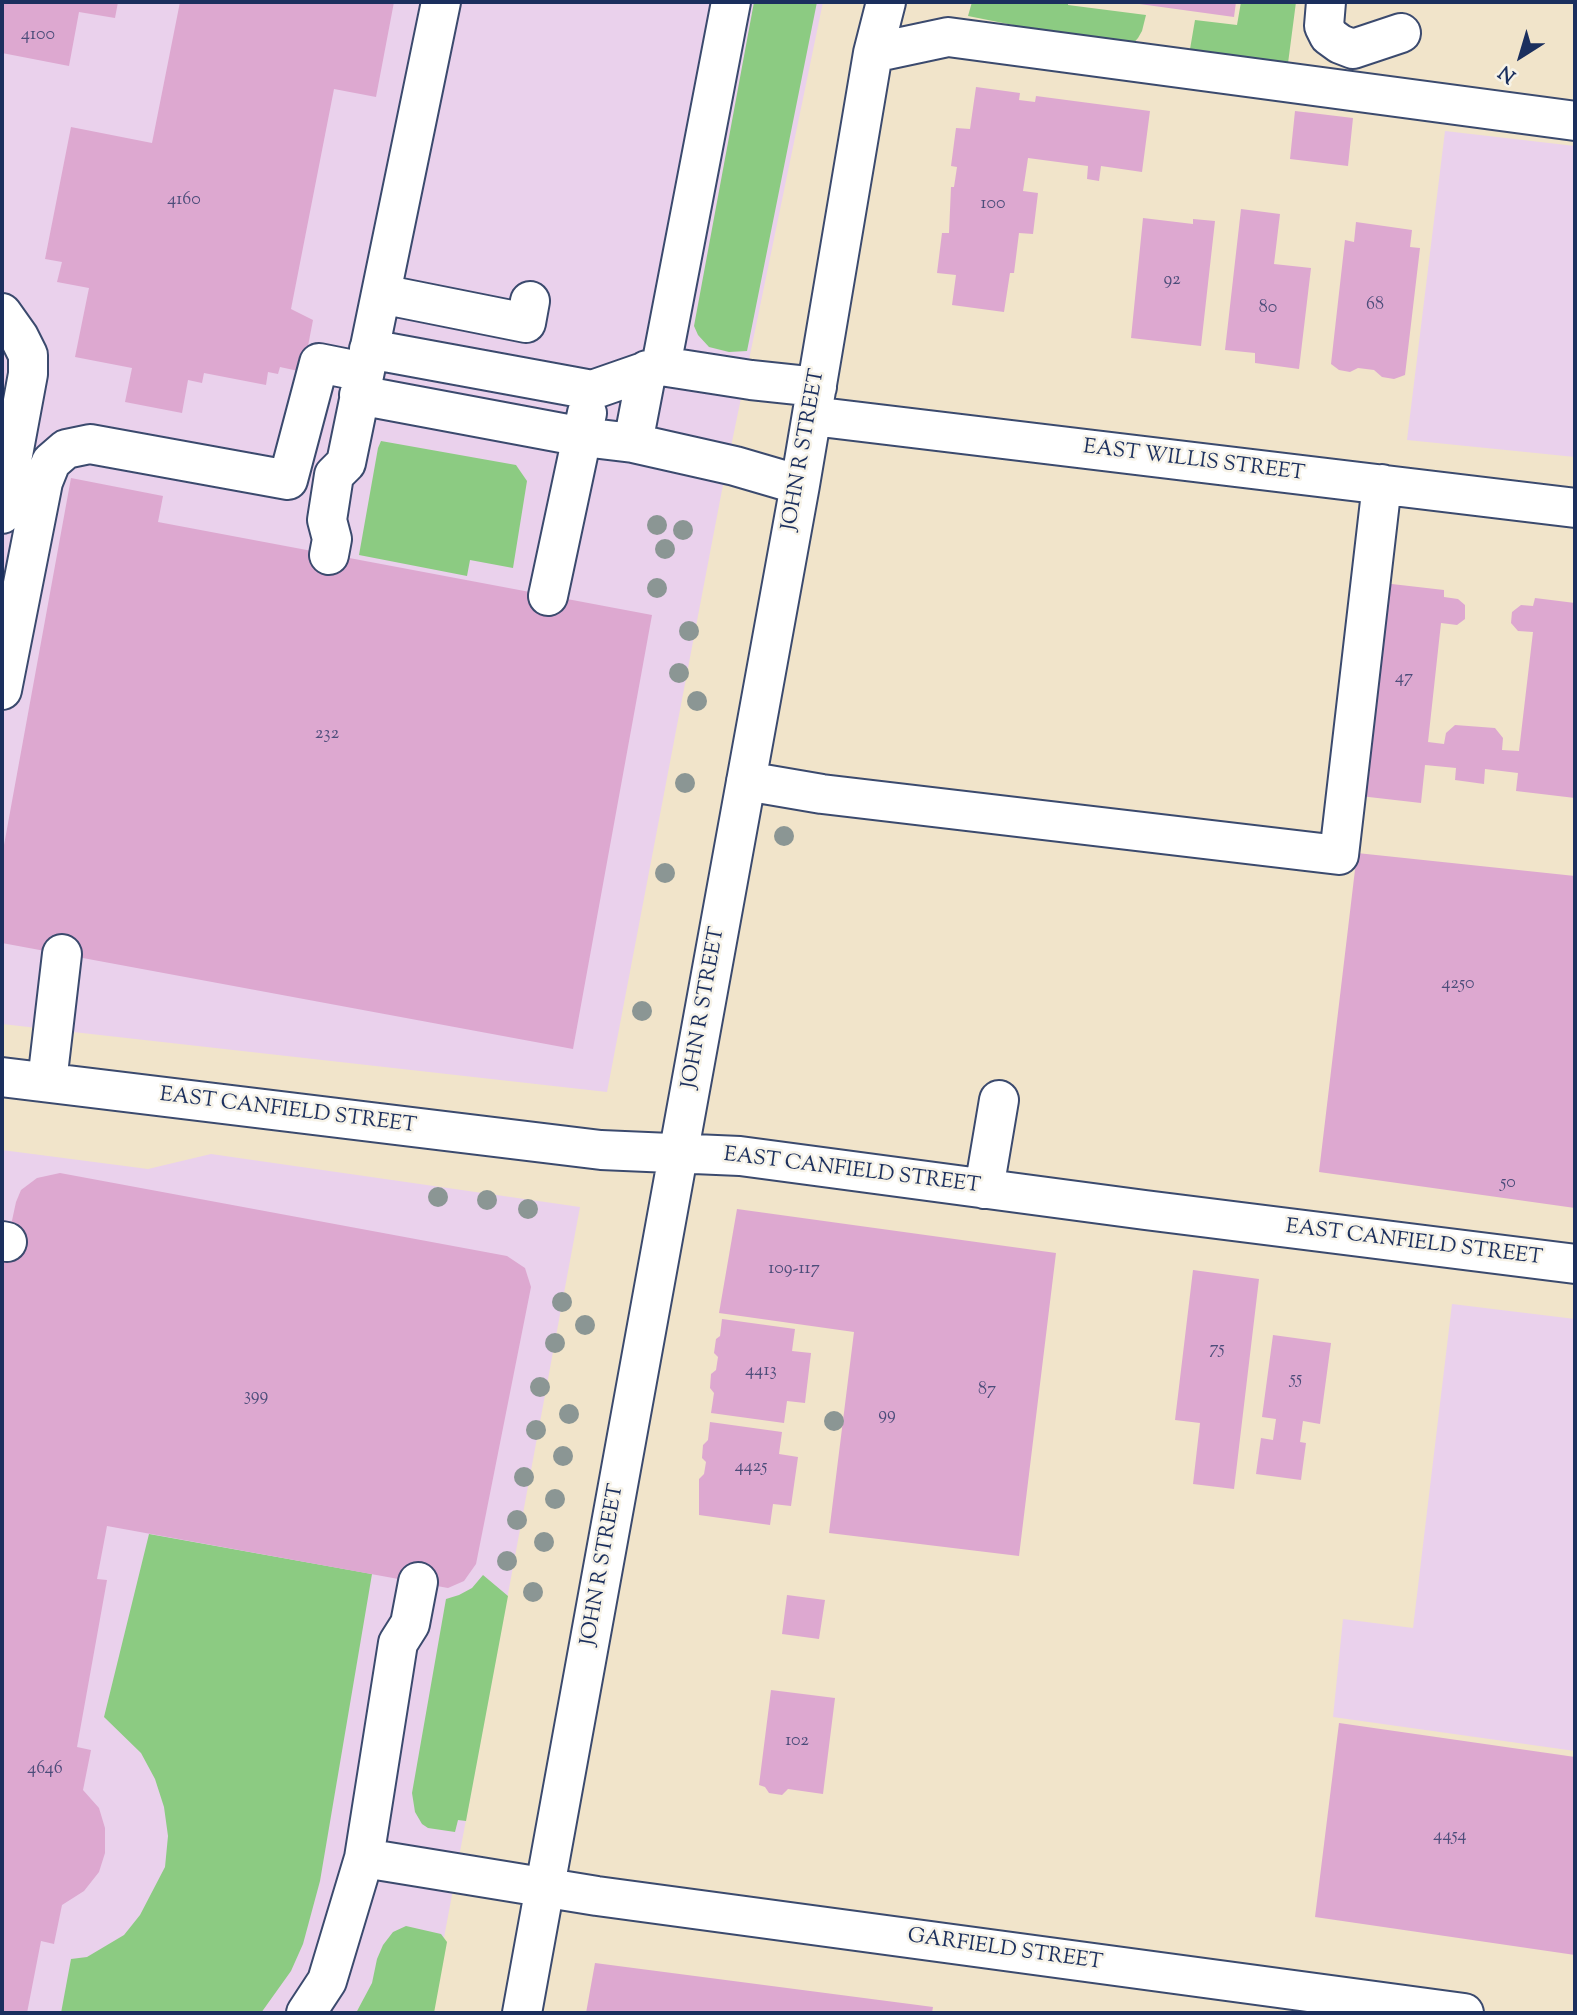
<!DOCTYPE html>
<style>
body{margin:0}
#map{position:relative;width:1577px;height:2015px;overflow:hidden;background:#f1e4ca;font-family:"Sorts Mill Goudy",serif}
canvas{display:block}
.frame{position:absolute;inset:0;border:4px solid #1b2f5e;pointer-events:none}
.north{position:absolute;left:1486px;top:21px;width:70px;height:70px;-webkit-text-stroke:5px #f7f3e8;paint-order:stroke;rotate:217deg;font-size:19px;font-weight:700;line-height:28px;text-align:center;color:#1b2f5e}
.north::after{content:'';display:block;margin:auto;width:24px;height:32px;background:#1b2f5e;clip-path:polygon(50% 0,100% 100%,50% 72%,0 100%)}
</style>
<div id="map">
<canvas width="1577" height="2015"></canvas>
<div class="frame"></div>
<div class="north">N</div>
</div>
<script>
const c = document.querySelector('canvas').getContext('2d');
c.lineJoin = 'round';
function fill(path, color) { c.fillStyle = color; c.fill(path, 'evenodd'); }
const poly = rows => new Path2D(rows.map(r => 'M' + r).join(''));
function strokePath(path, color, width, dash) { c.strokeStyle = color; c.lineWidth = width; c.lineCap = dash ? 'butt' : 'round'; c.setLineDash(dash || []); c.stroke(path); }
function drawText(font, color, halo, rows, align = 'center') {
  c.font = font + ' "Sorts Mill Goudy",serif'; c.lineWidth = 5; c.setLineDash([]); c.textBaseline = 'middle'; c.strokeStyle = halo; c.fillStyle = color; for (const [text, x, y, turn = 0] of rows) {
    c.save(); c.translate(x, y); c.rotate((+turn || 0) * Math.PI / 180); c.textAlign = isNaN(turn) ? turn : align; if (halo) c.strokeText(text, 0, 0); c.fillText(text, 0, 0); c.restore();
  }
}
fill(poly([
 [2,2,823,2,722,490,607,1092,2,1024],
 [1445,131,1575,146,1575,457,1407,440],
 [2,1150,148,1169,211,1154,580,1207,430,2013,2,2013],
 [1452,1304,1575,1319,1575,1751,1333,1717,1343,1619,1413,1628]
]), '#ead1ec');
fill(poly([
 [754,2,817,2,747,351,729,352,709,347,698,335,694,326],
 [972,2,1068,2,1068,5,1146,15,1142,31,1138,38,1131,46,1123,47,968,16],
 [1241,2,1296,2,1287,71,1189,55,1195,20,1237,25],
 [381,441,516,465,527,481,513,568,470,560,467,576,359,555,378,448],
 [149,1534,372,1574,320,1881,303,1944,291,1971,261,2013,61,2013,71,1959,87,1957,124,1935,140,1915,165,1867,168,1836,164,1807,155,1779,141,1753,104,1717],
 [483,1575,508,1596,466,1821,458,1820,455,1832,428,1828,422,1824,415,1812,412,1793,446,1599,459,1595,472,1588],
 [406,1926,441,1934,447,1942,434,2013,356,2013,372,1983,377,1959,383,1945,393,1932]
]), '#8ccb82');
fill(poly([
 [2,2,118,2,115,18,79,12,69,66,2,53],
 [180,2,394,2,376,97,334,89,291,309,313,320,303,372,280,367,278,374,268,372,266,385,204,373,202,383,188,380,182,413,125,402,132,368,75,357,89,288,57,282,62,262,45,259,71,127,152,143],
 [1125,2,1236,2,1234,17],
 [976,87,1020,93,1019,100,1035,102,1036,96,1150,111,1142,172,1101,166,1099,181,1087,179,1088,166,1028,158,1023,191,1038,193,1033,234,1019,233,1014,273,1010,273,1004,312,952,305,956,275,937,273,942,233,949,233,951,187,954,187,957,167,951,166,956,128,970,129],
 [1295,111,1353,118,1348,166,1290,159],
 [1241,209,1280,214,1274,264,1311,268,1299,369,1255,363,1255,353,1225,350],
 [1143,218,1193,224,1193,219,1215,221,1201,346,1131,338],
 [1356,222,1412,230,1410,247,1420,248,1405,375,1394,379,1382,377,1374,370,1358,368,1350,372,1339,370,1331,364,1345,240,1354,242],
 [71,478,163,496,158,522,652,615,573,1049,2,943,2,856],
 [1383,583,1444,590,1444,597,1458,599,1465,605,1465,619,1457,625,1441,623,1428,742,1444,744,1446,733,1455,725,1495,728,1503,738,1502,750,1519,751,1533,632,1518,631,1511,623,1512,612,1521,605,1533,606,1535,598,1575,603,1575,798,1516,791,1518,773,1485,769,1484,784,1455,780,1456,768,1425,765,1421,803,1360,796],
 [1357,853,1575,876,1575,1208,1319,1172],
 [60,1173,507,1256,525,1268,531,1287,476,1564,464,1581,448,1588,107,1526,97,1579,107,1580,77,1747,91,1750,83,1790,99,1808,105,1828,105,1853,99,1872,84,1891,62,1905,54,1944,41,1941,27,2013,2,2013,2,1267,16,1202,21,1190,37,1178],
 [737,1209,1056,1253,1019,1556,829,1533,854,1332,719,1313],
 [1193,1270,1259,1279,1234,1489,1193,1484,1200,1423,1175,1420],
 [722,1319,795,1329,792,1351,811,1353,805,1403,787,1401,784,1423,711,1413,714,1393,710,1388,711,1374,716,1370,718,1357,714,1353,716,1339,720,1336],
 [1273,1335,1331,1343,1320,1424,1303,1421,1300,1442,1306,1443,1301,1480,1256,1474,1261,1438,1273,1440,1276,1419,1262,1417],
 [710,1422,782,1432,779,1454,798,1457,791,1506,773,1504,770,1525,699,1515,699,1479,704,1474,706,1462,702,1458,703,1445,708,1440],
 [787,1595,825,1600,819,1639,782,1634],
 [771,1690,835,1698,823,1794,788,1789,782,1795,769,1793,765,1787,759,1785],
 [1339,1723,1575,1757,1575,1955,1315,1917],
 [595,1963,933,2007,932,2013,586,2013]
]), '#dda8d0');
const minor = poly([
 [1326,2,1324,26,1329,36,1340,44,1353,49,1401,33],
 [873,53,948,37,1575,121],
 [381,294,526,323,530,301],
 [2,313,19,337,28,355,28,374,2,514],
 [369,349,592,390,661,366,751,380,817,387],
 [661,366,731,2],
 [359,395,583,437,633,443,735,466,800,485],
 [812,416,1575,508],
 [633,443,647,370],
 [329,555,332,539,327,520,334,475,346,463,441,2],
 [548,596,587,413],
 [2,690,43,482,51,462,66,449,90,444,288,480,319,363,364,372],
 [746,781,822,794,1339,855,1382,484],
 [2,1077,601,1150,740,1156,1145,1210,1575,1264],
 [47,1082,62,954],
 [984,1189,999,1100],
 [2,1241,7,1242],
 [364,1858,597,1896,1464,2013],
 [306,2013,327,1981,364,1858,398,1643,410,1624,418,1582],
 [522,2013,800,485,873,53,886,2]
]);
strokePath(minor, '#3b4a6e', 42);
strokePath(minor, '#fff', 38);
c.fillStyle = '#8b9694';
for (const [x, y] of [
 [657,525],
 [683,530],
 [665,549],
 [657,588],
 [689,631],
 [679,673],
 [697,701],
 [685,783],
 [784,836],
 [665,873],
 [642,1011],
 [438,1197],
 [487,1200],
 [528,1209],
 [562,1302],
 [585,1325],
 [555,1343],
 [540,1387],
 [569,1414],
 [834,1421],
 [536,1430],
 [563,1456],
 [524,1477],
 [555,1499],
 [517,1520],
 [544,1542],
 [507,1561],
 [533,1592]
]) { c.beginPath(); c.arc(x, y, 10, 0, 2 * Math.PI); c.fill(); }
drawText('18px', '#4c4d7a', null, [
 ["4100",38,36],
 ["4160",184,201],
 ["100",993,205],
 ["92",1172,281],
 ["68",1375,306],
 ["80",1268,309],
 ["47",1404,679],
 ["232",327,735],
 ["4250",1458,985],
 ["50",1508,1184],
 ["109-117",794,1270],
 ["75",1217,1350],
 ["4413",761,1372],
 ["55",1296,1380],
 ["87",987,1391],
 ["399",256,1397],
 ["99",887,1416],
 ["4425",751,1468],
 ["102",797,1742],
 ["4646",45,1770],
 ["4454",1450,1837]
]);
drawText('21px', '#1b2f5e', '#f7f3e8', [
 ["JOHN R STREET",805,450,-80],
 ["EAST WILLIS STREET",1194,462,7],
 ["JOHN R STREET",705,1008,-80],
 ["EAST CANFIELD STREET",288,1112,7],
 ["EAST CANFIELD STREET",852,1172,7],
 ["EAST CANFIELD STREET",1414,1244,7],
 ["JOHN R STREET",604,1565,-80],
 ["GARFIELD STREET",1005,1951,8]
]);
</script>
